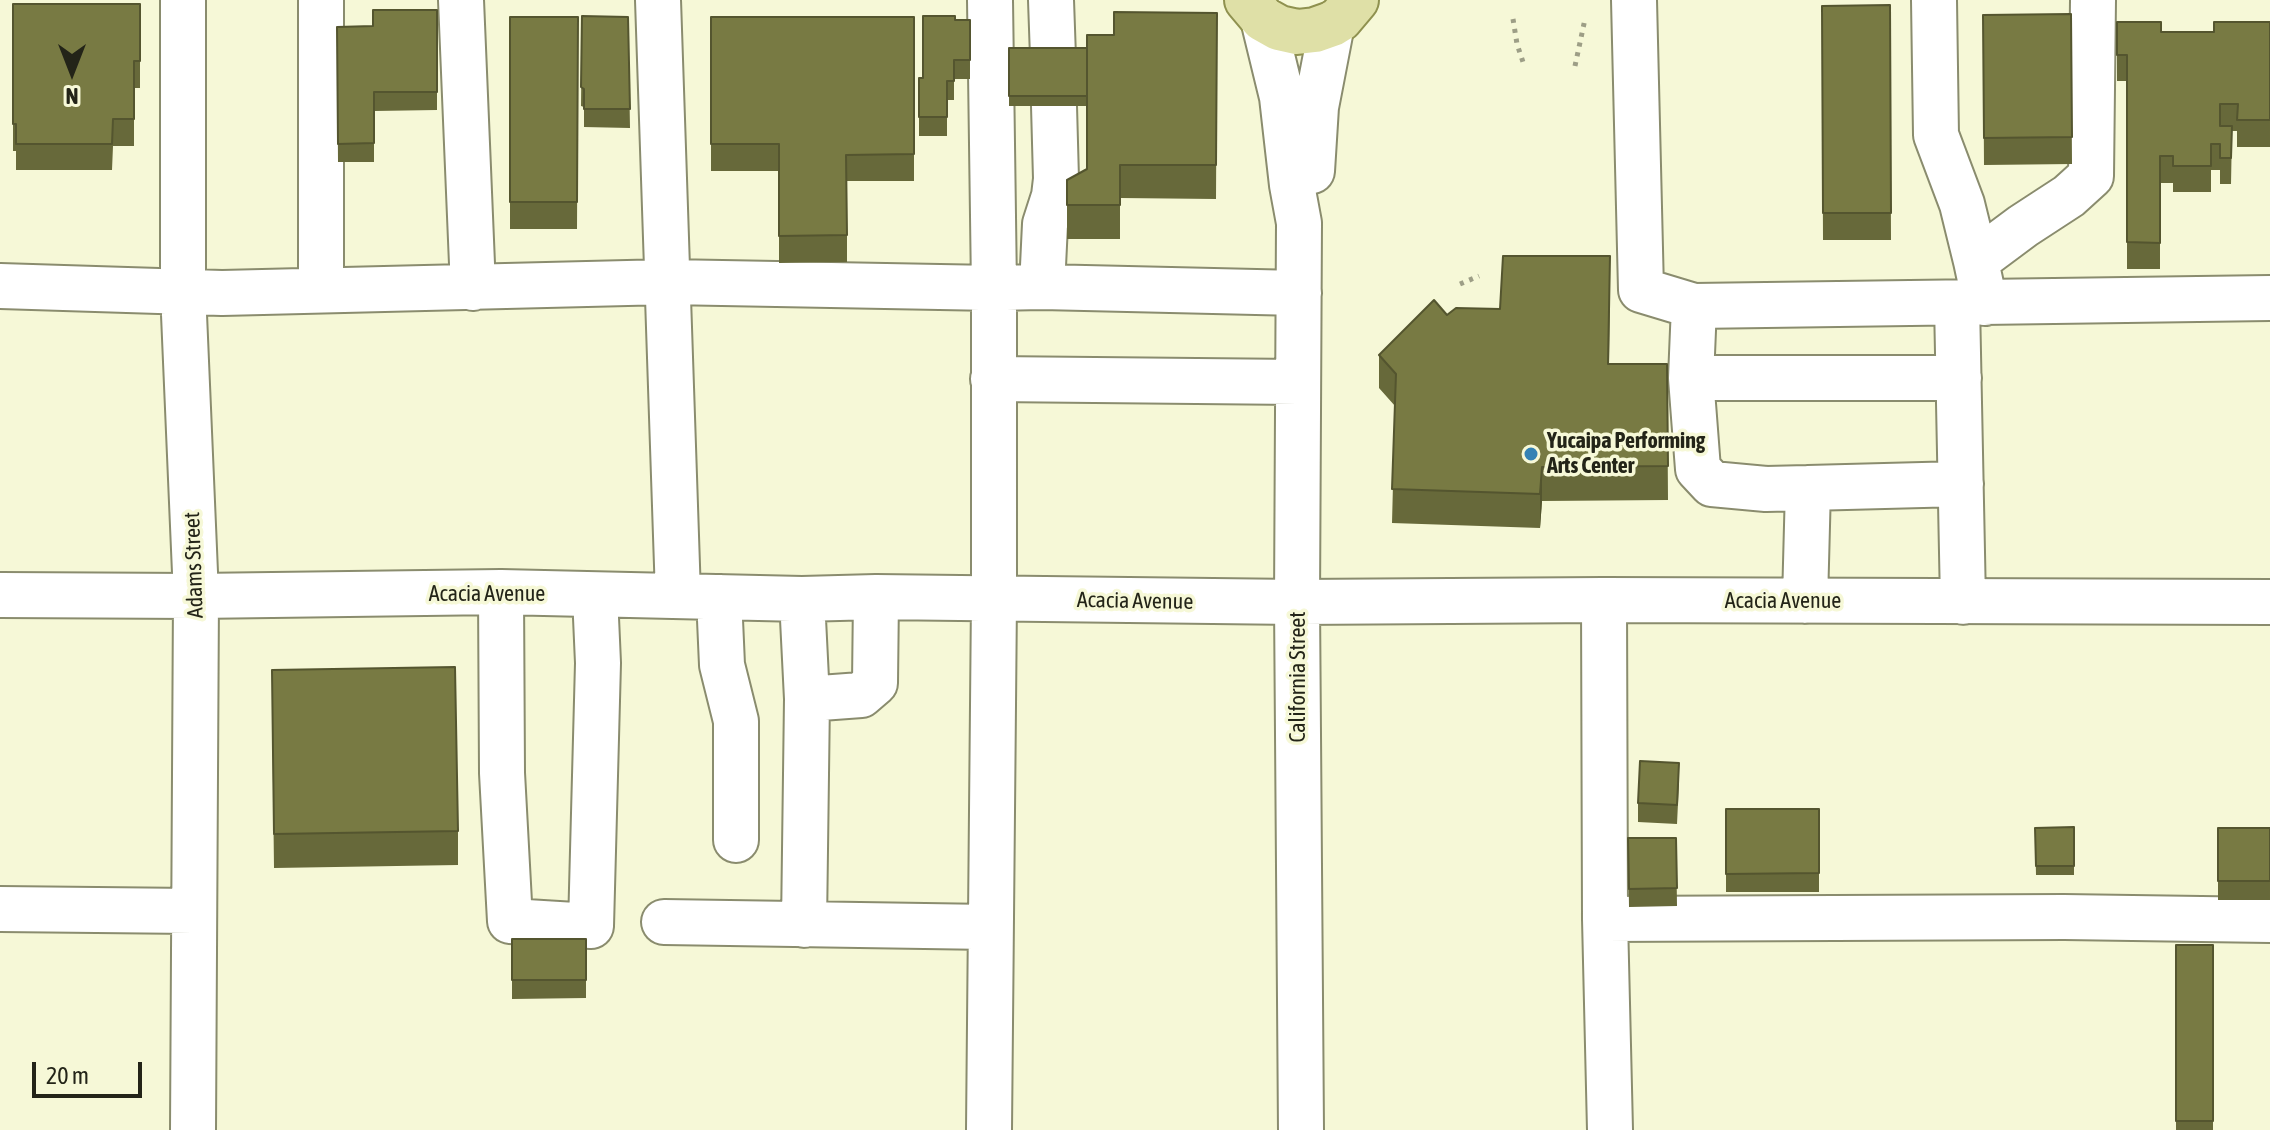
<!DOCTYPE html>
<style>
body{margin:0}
#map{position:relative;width:2270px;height:1130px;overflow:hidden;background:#f6f8d7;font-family:"Asap Condensed",sans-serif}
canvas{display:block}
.north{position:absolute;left:32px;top:32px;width:80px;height:80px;-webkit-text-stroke:6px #f6f8d7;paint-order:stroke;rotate:180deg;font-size:22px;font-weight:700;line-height:32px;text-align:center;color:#232418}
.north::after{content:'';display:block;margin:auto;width:28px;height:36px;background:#232418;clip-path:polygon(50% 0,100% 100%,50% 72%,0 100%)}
.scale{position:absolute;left:32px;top:1062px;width:110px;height:36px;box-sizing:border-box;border:4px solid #232418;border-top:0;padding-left:10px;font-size:24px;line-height:28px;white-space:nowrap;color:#232418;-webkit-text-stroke:6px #f6f8d7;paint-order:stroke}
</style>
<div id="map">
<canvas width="2270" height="1130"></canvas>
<div class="north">N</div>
<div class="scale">20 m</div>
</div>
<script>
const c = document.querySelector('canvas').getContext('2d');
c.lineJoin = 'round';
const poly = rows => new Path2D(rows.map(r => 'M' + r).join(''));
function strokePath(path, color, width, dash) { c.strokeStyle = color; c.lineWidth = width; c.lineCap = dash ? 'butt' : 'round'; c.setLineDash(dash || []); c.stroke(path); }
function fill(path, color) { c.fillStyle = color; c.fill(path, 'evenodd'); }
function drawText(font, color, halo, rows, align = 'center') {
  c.font = font + ' "Asap Condensed",sans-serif'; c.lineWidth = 7; c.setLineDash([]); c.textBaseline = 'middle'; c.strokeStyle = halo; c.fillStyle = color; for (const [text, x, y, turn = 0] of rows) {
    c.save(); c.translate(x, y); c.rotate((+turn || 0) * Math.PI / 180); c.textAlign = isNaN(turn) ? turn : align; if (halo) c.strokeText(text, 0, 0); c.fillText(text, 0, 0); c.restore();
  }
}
const minor = poly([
 [183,0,183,291,196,596,193,1130],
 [321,0,321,290],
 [461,0,473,288],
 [658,0,678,595],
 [1051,0,1053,57],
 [1634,0,1641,290,1694,306],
 [1934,0,1936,135,1962,204,1976,261],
 [1263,19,1282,97,1292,185,1299,223,1297,602,1301,1130],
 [1312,171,1316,107,1332,24],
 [0,286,222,293,668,282,994,288,1042,287,1299,293],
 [1042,287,1045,224,1054,196,1056,179,1054,106],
 [1957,303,1963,602],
 [1985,303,1976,261,2023,226,2069,196,2091,176,2093,0],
 [1691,378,1959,378],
 [993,379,1298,382],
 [1808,488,1961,484],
 [501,592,502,773,510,921,591,926,598,663,595,595],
 [0,595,196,596,501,592,802,599,876,597,1297,602,1604,600,2270,602],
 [719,597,722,665,736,721,736,840],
 [802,599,807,699,804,925],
 [1604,600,1605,919,2064,917,2270,920],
 [1805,601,1808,488,1766,489,1712,484,1698,469,1691,378,1694,306,2270,298],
 [807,699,861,695,875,683,876,597],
 [0,909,193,911],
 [1605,919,1610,1130],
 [664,922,990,927],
 [989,1130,994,599,994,288,990,0]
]);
const major = poly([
 [1247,0,1263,19,1279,28,1297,32,1315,30,1332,24,1340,19,1356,0]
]);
strokePath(minor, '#8a8c6e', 48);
strokePath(major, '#8f914f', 48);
strokePath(poly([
 [1513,19,1517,44,1524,65],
 [1575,66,1585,19],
 [1460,284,1479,276]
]), '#9d9e86', 5, [4, 6]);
strokePath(minor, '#fff', 44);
strokePath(major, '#dfe0a7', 44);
fill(poly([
 [13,4,140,4,140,88,134,88,134,146,113,146,112,170,16,170,16,151,13,151],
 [1890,5,1891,240,1823,240,1822,6],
 [437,10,437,110,374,111,374,162,338,162,337,27,373,26],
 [1217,13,1216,199,1120,198,1120,239,1067,239,1067,180,1087,169,1087,106,1009,106,1009,48,1087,48,1114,35],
 [2071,14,2072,164,1984,165,1983,15],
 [582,16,628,17,630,128,584,127,584,107,581,106],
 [510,17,578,17,577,229,510,229],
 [711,17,914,17,914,181,847,181,847,262,779,263,779,171,711,171],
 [955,20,970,20,970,79,954,79,954,100,947,100,947,136,919,136,919,78,923,78],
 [2117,22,2161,32,2214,32,2270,22,2270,147,2237,147,2237,131,2232,131,2231,184,2220,184,2220,170,2211,170,2211,192,2173,192,2173,183,2160,183,2160,269,2127,269,2127,81,2117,81],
 [1610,290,1609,364,1667,364,1668,500,1542,501,1540,528,1392,523,1395,406,1379,388,1379,355,1447,315,1500,309],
 [272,704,458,831,458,865,274,868],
 [1679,782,1677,824,1638,822,1638,803],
 [1726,809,1819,809,1819,892,1726,892],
 [2074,827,2074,875,2036,875,2035,828],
 [2218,828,2270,828,2270,900,2218,900],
 [1628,838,1676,838,1677,906,1629,907],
 [512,939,586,939,586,998,512,999],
 [2176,945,2213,945,2213,1130,2176,1130]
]), '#67693a');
fill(poly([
 [1542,467,1542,501,1540,528,1540,494]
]), '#54552f');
const building = poly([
 [13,4,140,4,140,61,134,61,134,119,113,119,112,144,16,144,16,124,13,124,13,4],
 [1890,5,1891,213,1823,213,1822,6,1890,5],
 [373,10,437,10,437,92,374,92,374,143,338,144,337,27,373,26,373,10],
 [1114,12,1217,13,1216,165,1120,165,1120,205,1067,205,1067,180,1087,169,1087,35,1114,35,1114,12],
 [2071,14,2072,137,1984,138,1983,15,2071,14],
 [582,16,628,17,630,109,584,109,584,89,581,87,582,16],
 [923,16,955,16,955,20,970,20,970,60,954,60,954,81,947,81,947,117,919,117,919,78,923,78,923,16],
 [510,17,578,17,577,202,510,202,510,17],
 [711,17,914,17,914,154,846,155,847,235,779,236,779,144,711,144,711,17],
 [2117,22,2161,22,2161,32,2214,32,2214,22,2270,22,2270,120,2237,120,2238,104,2220,104,2220,126,2232,126,2231,158,2220,158,2220,144,2211,144,2211,166,2173,166,2173,156,2160,156,2160,243,2127,242,2127,55,2117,55,2117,22],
 [1009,48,1087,48,1087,96,1009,96,1009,48],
 [1503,256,1610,256,1608,364,1667,364,1668,466,1542,467,1540,494,1392,489,1396,374,1379,355,1434,300,1447,315,1456,308,1500,309,1503,256],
 [455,667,458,831,274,834,272,670,455,667],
 [1640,761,1679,763,1677,805,1638,803,1640,761],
 [1726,809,1819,809,1819,873,1726,874,1726,809],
 [2074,827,2074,866,2036,866,2035,828,2074,827],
 [2218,828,2270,828,2270,881,2218,881,2218,828],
 [1628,838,1676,838,1677,888,1629,889,1628,838],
 [512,939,586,939,586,980,512,980,512,939],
 [2176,945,2213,945,2213,1121,2176,1121,2176,945]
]);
fill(building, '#787a43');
strokePath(building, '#54552f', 2);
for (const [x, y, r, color] of [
 [1531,454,8,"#3482b4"]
]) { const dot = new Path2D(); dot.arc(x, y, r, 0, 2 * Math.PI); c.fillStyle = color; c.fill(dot); strokePath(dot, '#f6f8d7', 3); }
drawText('bold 22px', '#232418', '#f6f8d7', [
 ["Yucaipa Performing",1547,441],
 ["Arts Center",1547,466]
], 'left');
drawText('22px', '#232418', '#f6f8d7', [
 ["Adams Street",194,565,-92],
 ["Acacia Avenue",487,594],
 ["Acacia Avenue",1135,601,1],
 ["Acacia Avenue",1783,601],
 ["California Street",1298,677,-90]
]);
</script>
